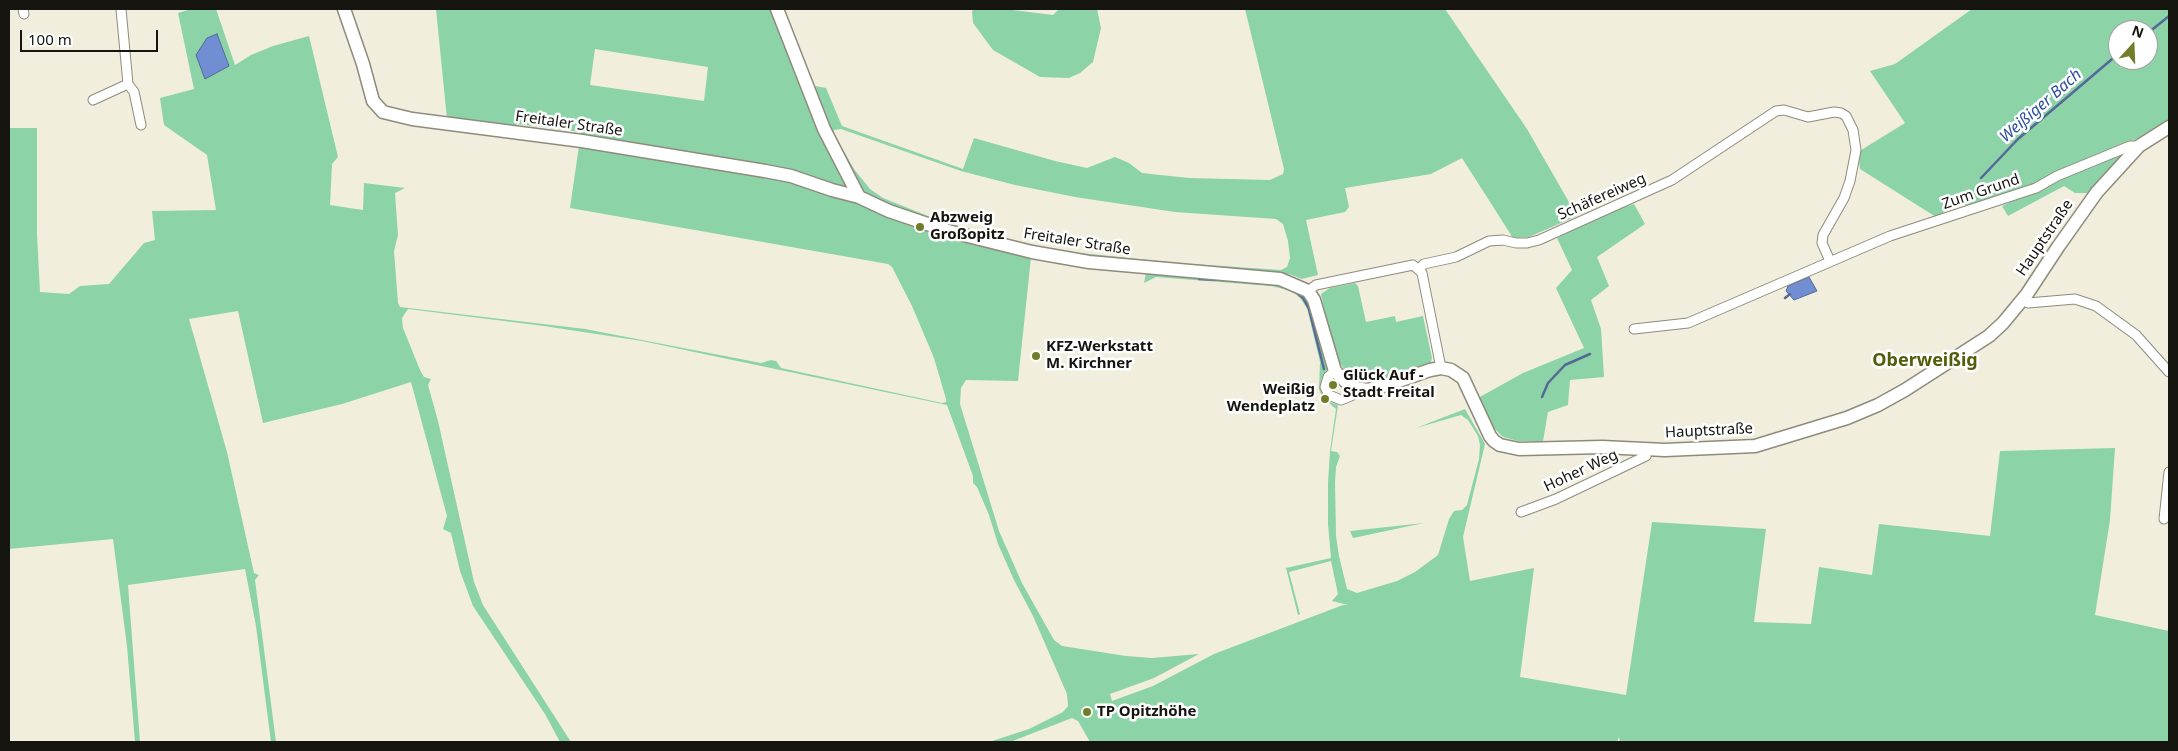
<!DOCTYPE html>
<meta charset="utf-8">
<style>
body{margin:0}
#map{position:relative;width:2178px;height:751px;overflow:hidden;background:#f1eede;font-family:"Noto Sans",sans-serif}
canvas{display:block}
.frame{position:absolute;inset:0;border:10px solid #15140e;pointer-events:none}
.north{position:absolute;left:2108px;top:20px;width:50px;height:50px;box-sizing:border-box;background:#fff;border:1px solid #a1a19f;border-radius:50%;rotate:20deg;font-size:14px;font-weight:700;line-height:20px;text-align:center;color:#15140e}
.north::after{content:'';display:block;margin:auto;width:18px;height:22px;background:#727d29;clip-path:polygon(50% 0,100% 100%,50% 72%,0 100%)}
.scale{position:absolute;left:20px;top:30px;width:138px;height:22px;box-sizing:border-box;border:2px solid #15140e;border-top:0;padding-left:6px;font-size:15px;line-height:18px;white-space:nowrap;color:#15140e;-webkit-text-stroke:4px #fff;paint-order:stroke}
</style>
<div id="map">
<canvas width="2178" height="751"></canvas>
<div class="frame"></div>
<div class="north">N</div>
<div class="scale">100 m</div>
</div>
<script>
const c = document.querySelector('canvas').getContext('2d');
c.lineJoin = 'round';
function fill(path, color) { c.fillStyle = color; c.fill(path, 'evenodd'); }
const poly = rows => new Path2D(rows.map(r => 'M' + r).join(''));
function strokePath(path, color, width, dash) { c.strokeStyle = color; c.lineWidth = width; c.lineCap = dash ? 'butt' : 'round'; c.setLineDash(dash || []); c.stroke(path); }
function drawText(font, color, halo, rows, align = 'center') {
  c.font = font + ' "Noto Sans",sans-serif'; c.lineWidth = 5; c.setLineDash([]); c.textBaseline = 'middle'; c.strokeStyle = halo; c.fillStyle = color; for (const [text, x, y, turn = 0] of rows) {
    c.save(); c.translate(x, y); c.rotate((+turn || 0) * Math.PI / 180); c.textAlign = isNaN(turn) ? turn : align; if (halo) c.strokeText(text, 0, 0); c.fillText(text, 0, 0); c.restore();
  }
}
fill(poly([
 [191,9,216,9,235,65,251,55,273,46,309,36,338,157,332,164,330,205,363,210,364,183,405,188,395,193,398,235,394,251,398,303,400,307,585,329,761,363,771,360,776,361,781,368,942,403,946,402,946,399,934,358,912,306,892,267,888,264,570,208,581,132,517,124,513,128,447,119,436,9,783,9,810,80,815,86,826,88,842,126,963,169,974,138,1055,161,1087,168,1115,157,1129,163,1142,173,1151,174,1189,178,1270,180,1283,174,1284,169,1245,9,1445,9,1527,129,1577,216,1529,237,1513,238,1462,158,1431,174,1345,188,1349,207,1345,212,1306,220,1318,275,1302,279,1289,274,1285,284,1293,287,1309,300,1329,366,1321,380,1320,388,1323,396,1330,402,1338,405,1331,451,1337,452,1340,456,1336,467,1335,482,1336,536,1339,556,1347,589,1357,593,1397,581,1415,572,1438,555,1449,519,1454,511,1462,510,1467,505,1479,459,1480,445,1478,436,1468,420,1461,415,1416,428,1465,409,1485,444,1463,537,1470,581,1534,568,1520,677,1626,695,1652,522,1766,529,1754,622,1811,624,1819,567,1872,575,1879,524,1990,536,2000,451,2115,448,2110,520,2095,615,2169,631,2169,742,1620,742,1619,737,1617,742,1090,742,1078,721,1072,718,1010,742,989,742,1029,729,1063,712,1068,706,1067,694,1033,616,1014,580,998,544,989,515,977,487,973,483,973,476,947,405,642,341,544,326,408,309,402,318,403,328,420,370,424,377,431,379,428,385,438,421,474,582,483,605,571,742,560,742,545,714,473,606,460,571,451,533,443,529,447,516,411,382,342,404,263,423,238,311,189,319,227,452,254,573,259,575,255,580,276,742,271,742,256,626,245,569,128,585,140,742,135,742,127,646,113,539,9,549,9,128,37,128,37,234,40,292,69,294,80,286,109,284,144,243,155,240,152,211,216,210,207,155,164,125,160,98,194,89,178,13],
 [595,49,708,67,704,101,590,85],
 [841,129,961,171,1015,185,1075,197,1175,212,1276,219,1283,224,1288,241,1290,258,1287,267,1281,270,1178,263,1080,253,1033,246,948,224,883,198,870,189,854,169,834,134,834,130],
 [1031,257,1146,273,1144,283,1156,277,1271,286,1292,291,1300,298,1307,308,1320,362,1319,389,1322,397,1336,409,1330,451,1328,483,1328,524,1331,558,1286,568,1298,615,1300,614,1289,572,1331,561,1338,594,1332,601,1348,605,1343,605,1214,654,1153,686,1112,701,1110,694,1154,678,1199,654,1152,658,1126,656,1062,646,1054,640,1022,583,999,531,960,404,961,388,966,380,1018,381],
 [975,9,1005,9,1053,15,1059,9,1097,9,1101,28,1093,62,1080,73,1069,78,1040,77,993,50,973,23,972,11],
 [1972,9,2169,9,2169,120,2138,138,2056,172,2027,187,1967,209,1963,202,1936,217,1860,169,1858,152,1905,123,1870,71,1895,64],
 [2118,30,2148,30,2148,60,2118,60],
 [2119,152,2126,153,2089,193,2075,193,2064,186,2008,216,2002,206,2060,178],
 [1634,204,1645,224,1597,257,1609,286,1591,300,1601,329,1604,377,1570,380,1568,405,1548,412,1543,441,1518,441,1503,437,1492,426,1478,398,1523,373,1584,348,1556,288,1572,270,1557,238,1607,213],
 [1355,283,1358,286,1366,322,1395,316,1396,322,1423,316,1432,358,1430,366,1376,383,1357,379,1344,369,1333,352,1321,294,1330,288],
 [1424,523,1353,538,1350,531]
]), '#8cd3a8');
const water = poly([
 [217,34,229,66,205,79,196,55,207,38,217,34],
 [1809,277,1817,291,1794,300,1786,291,1788,286,1809,277]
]);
fill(water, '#708ed1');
strokePath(water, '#556996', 1);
strokePath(poly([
 [2148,33,2169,16],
 [1981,178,2018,139,2118,54],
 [1199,279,1223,280],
 [1296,292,1303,298,1309,309,1324,369],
 [1785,298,1790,294],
 [1542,397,1548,383,1565,365,1590,354]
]), '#556996', 2.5);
const street = poly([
 [23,9,24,14],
 [121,9,128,84,134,92,141,125],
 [93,100,128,84],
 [1419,269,1424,264,1456,257,1489,241,1503,240,1516,243,1527,243,1539,240,1672,180,1776,111,1784,110,1808,117,1834,112,1841,113,1846,116,1853,130,1856,150,1850,181,1844,198,1823,235,1822,243,1830,261],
 [1308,291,1316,285,1413,265,1422,273,1441,368],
 [2023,299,2028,303,2075,299,2096,306,2136,335,2169,372],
 [1634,329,1688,323,1890,236,2036,188,2057,176,2130,146,2139,146],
 [1335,371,1328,377,1325,387,1329,395,1341,400,1351,396,1356,388],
 [1521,512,1556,499,1646,456,1644,449],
 [2164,519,2169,472]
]);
const secondary = poly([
 [344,9,363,64,373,101,383,112,412,119,582,141,765,171,791,176,832,190,859,197,889,211,948,231,1032,252,1089,262,1280,279,1308,291,1314,300,1335,371,1345,381,1356,388,1367,390,1387,385,1430,370,1441,368,1451,370,1463,378,1490,436,1494,441,1500,445,1519,449,1602,447,1665,450,1755,446,1847,418,1878,405,1905,390,1989,336,2003,323,2027,294,2058,247,2097,192,2139,146,2169,127],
 [777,9,824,129,859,197]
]);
strokePath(street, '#8e8b7c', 11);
strokePath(secondary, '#8e8b7c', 15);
strokePath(street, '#fff', 9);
strokePath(secondary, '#fff', 12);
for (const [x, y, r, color] of [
 [920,227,5,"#727d29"],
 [1036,356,5,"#727d29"],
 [1333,385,5,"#727d29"],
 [1325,399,5,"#727d29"],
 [1087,712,5,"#727d29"]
]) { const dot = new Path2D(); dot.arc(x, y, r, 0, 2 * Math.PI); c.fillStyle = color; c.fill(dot); strokePath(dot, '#fff', 2); }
drawText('15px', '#15140e', '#fff', [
 ["Freitaler Straße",569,124,8],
 ["Zum Grund",1981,192,-19],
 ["Schäfereiweg",1602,197,-24],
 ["Hauptstraße",2045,238,-56],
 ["Freitaler Straße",1077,242,9],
 ["Hauptstraße",1709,431,-3],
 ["Hoher Weg",1581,471,-25]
]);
drawText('bold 15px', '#15140e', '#fff', [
 ["Abzweig",930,218],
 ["Großopitz",930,235],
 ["KFZ-Werkstatt",1046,347],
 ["M. Kirchner",1046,364],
 ["Glück Auf -",1343,376],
 ["Stadt Freital",1343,393],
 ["Weißig",1315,390,"right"],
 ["Wendeplatz",1315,407,"right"],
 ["TP Opitzhöhe",1097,712]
], 'left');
drawText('italic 16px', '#2e4f9f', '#fff', [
 ["Weißiger Bach",2041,106,-41]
]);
drawText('bold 18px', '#545d0a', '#fff', [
 ["Oberweißig",1925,361]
]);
</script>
